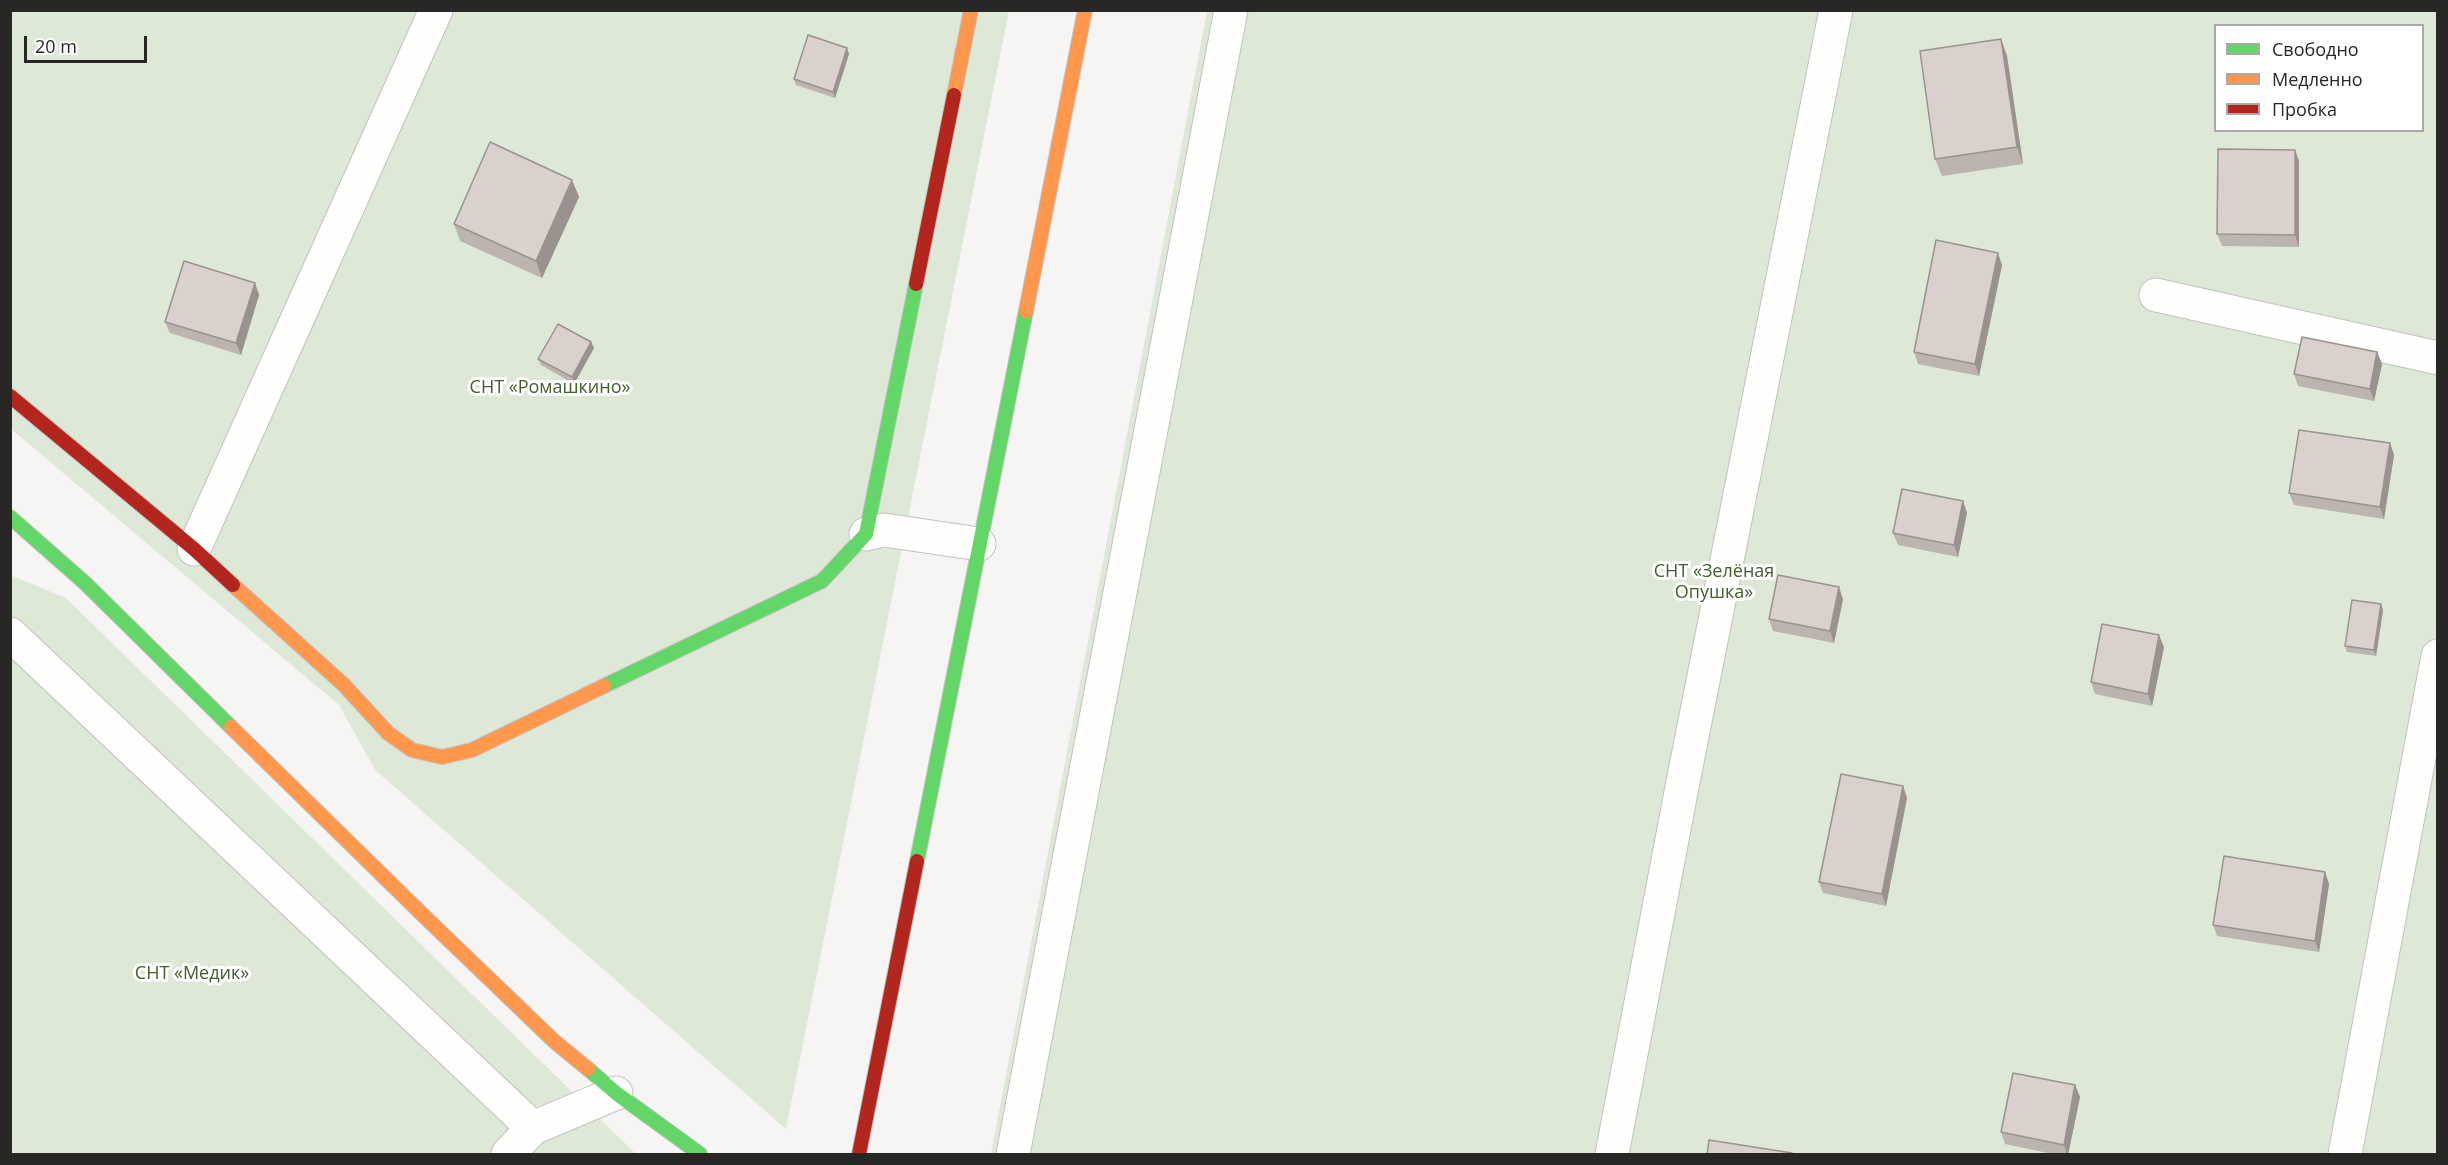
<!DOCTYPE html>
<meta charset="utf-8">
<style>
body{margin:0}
#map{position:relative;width:2448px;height:1165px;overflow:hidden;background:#f7f5f3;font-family:"Open Sans",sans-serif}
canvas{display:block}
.frame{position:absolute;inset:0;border:12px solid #292725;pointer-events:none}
.legend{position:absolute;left:2214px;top:24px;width:210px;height:108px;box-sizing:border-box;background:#fff;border:2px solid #a9a9a8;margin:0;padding:8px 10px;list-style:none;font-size:18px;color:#292725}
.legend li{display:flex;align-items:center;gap:12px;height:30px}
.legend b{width:30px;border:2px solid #a9a9a8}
.scale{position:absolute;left:24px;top:36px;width:123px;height:27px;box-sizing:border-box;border:3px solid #292725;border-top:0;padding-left:8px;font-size:18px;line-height:21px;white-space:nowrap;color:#292725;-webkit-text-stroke:4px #fff;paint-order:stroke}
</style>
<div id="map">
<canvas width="2448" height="1165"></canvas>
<div class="frame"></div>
<ul class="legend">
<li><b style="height:8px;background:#63d668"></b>Свободно</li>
<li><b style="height:8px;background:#ff974d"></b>Медленно</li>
<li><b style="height:8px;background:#b3261e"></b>Пробка</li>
</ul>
<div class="scale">20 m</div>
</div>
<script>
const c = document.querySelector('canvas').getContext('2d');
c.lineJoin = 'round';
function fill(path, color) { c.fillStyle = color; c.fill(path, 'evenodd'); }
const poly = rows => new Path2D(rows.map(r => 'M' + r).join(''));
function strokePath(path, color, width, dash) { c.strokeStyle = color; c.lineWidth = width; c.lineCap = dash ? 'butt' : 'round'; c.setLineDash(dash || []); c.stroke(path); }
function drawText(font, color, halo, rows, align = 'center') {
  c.font = font + ' "Open Sans",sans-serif'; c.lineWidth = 6; c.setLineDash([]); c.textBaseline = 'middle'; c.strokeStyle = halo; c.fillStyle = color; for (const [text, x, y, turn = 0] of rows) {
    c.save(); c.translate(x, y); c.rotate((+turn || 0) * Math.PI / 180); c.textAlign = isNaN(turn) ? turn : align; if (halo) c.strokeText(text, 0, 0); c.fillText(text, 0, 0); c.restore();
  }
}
fill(poly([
 [10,11,1009,11,786,1129,375,770,339,705,11,429],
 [1207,11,2437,11,2437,1154,991,1154],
 [2216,26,2422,26,2422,130,2216,130],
 [10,575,66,598,636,1154,11,1154]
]), '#dee8d6');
const street = poly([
 [2156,295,2438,358],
 [866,534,884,530,979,544],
 [194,549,436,10],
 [10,634,533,1128],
 [508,1154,533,1128,616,1093],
 [1013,1154,1231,10],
 [1612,1154,1683,782,1836,10],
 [2345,1154,2438,656]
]);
const fast = poly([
 [10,517,85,583,231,727],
 [604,686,822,581,866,534,916,284],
 [917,861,1026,311],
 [588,1069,616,1093,700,1154]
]);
const slow = poly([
 [954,95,971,10],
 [1026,311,1085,10],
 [233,585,344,685,388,733,412,750,442,757,472,750,604,686],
 [231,727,426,918,554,1041,588,1069]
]);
const jam = poly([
 [916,284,954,95],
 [10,396,194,549,233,585],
 [859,1154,917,861]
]);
strokePath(street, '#c3c1c0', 35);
strokePath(fast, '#c3c1c0', 16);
strokePath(slow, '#c3c1c0', 16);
strokePath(jam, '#c3c1c0', 16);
strokePath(street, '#fefefd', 33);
strokePath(fast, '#63d668', 14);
strokePath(slow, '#ff974d', 14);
strokePath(jam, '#b3261e', 14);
fill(poly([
 [847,48,849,54,835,98,796,85,794,79],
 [2007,56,2023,164,1942,176,1935,159],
 [2295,150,2299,161,2299,247,2222,246,2217,234],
 [572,180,579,197,542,278,460,241,454,224],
 [2002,265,1979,376,1918,364,1914,352],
 [255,283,259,295,241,355,170,333,165,322],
 [591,342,594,348,574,384,541,365,538,359],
 [2377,352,2382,364,2374,401,2298,386,2294,374],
 [2390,443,2394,455,2384,519,2294,505,2289,493],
 [1963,501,1967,513,1958,557,1898,545,1893,533],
 [1843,599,1834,643,1773,631,1769,619],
 [2381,604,2383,610,2376,656,2347,652,2345,646],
 [2164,647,2152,706,2095,694,2091,682],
 [1903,786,1907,798,1886,906,1823,893,1819,882],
 [2325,872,2329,884,2319,952,2217,936,2213,925],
 [2075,1085,2080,1097,2068,1155,2057,1155,2005,1144,2001,1132]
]), '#bbb4af');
fill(poly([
 [2001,39,2007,56,2023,164,2017,147],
 [847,48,849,54,835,98,833,92],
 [2295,150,2299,161,2299,247,2295,235],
 [572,180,579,197,542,278,536,261],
 [1998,253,2002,265,1979,376,1975,364],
 [255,283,259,295,241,355,236,343],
 [591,342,594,348,574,384,572,377],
 [2377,352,2382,364,2374,401,2370,389],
 [2390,443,2394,455,2384,519,2380,507],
 [1963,501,1967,513,1958,557,1954,545],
 [1839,587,1843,599,1834,643,1830,631],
 [2381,604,2383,610,2376,656,2374,650],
 [2159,635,2164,647,2152,706,2148,694],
 [1903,786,1907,798,1886,906,1882,894],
 [2325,872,2329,884,2319,952,2315,941],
 [2075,1085,2080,1097,2068,1155,2067,1155,2064,1145]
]), '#99928f');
const building = poly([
 [808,35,847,48,833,92,794,79,808,35],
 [2001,39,2017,147,1935,159,1920,51,2001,39],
 [490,142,572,180,536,261,454,224,490,142],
 [2218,149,2295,150,2295,235,2217,234,2218,149],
 [1936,240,1998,253,1975,364,1914,352,1936,240],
 [184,261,255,283,236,343,165,322,184,261],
 [558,324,591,342,572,377,538,359,558,324],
 [2302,337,2377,352,2370,389,2294,374,2302,337],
 [2299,430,2390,443,2380,507,2289,493,2299,430],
 [1902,489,1963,501,1954,545,1893,533,1902,489],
 [1778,575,1839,587,1830,631,1769,619,1778,575],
 [2352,600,2381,604,2374,650,2345,646,2352,600],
 [2102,624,2159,635,2148,694,2091,682,2102,624],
 [1841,774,1903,786,1882,894,1819,882,1841,774],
 [2224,856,2325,872,2315,941,2213,925,2224,856],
 [2013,1073,2075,1085,2064,1145,2001,1132,2013,1073],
 [1709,1140,1792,1153,1792,1155,1707,1155,1709,1140]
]);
fill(building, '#dad1cc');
strokePath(building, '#99928f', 1.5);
drawText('18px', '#3f602b', '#fff', [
 ["СНТ «Ромашкино»",550,388],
 ["СНТ «Зелёная",1714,572],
 ["Опушка»",1714,593],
 ["СНТ «Медик»",192,974]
]);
</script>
